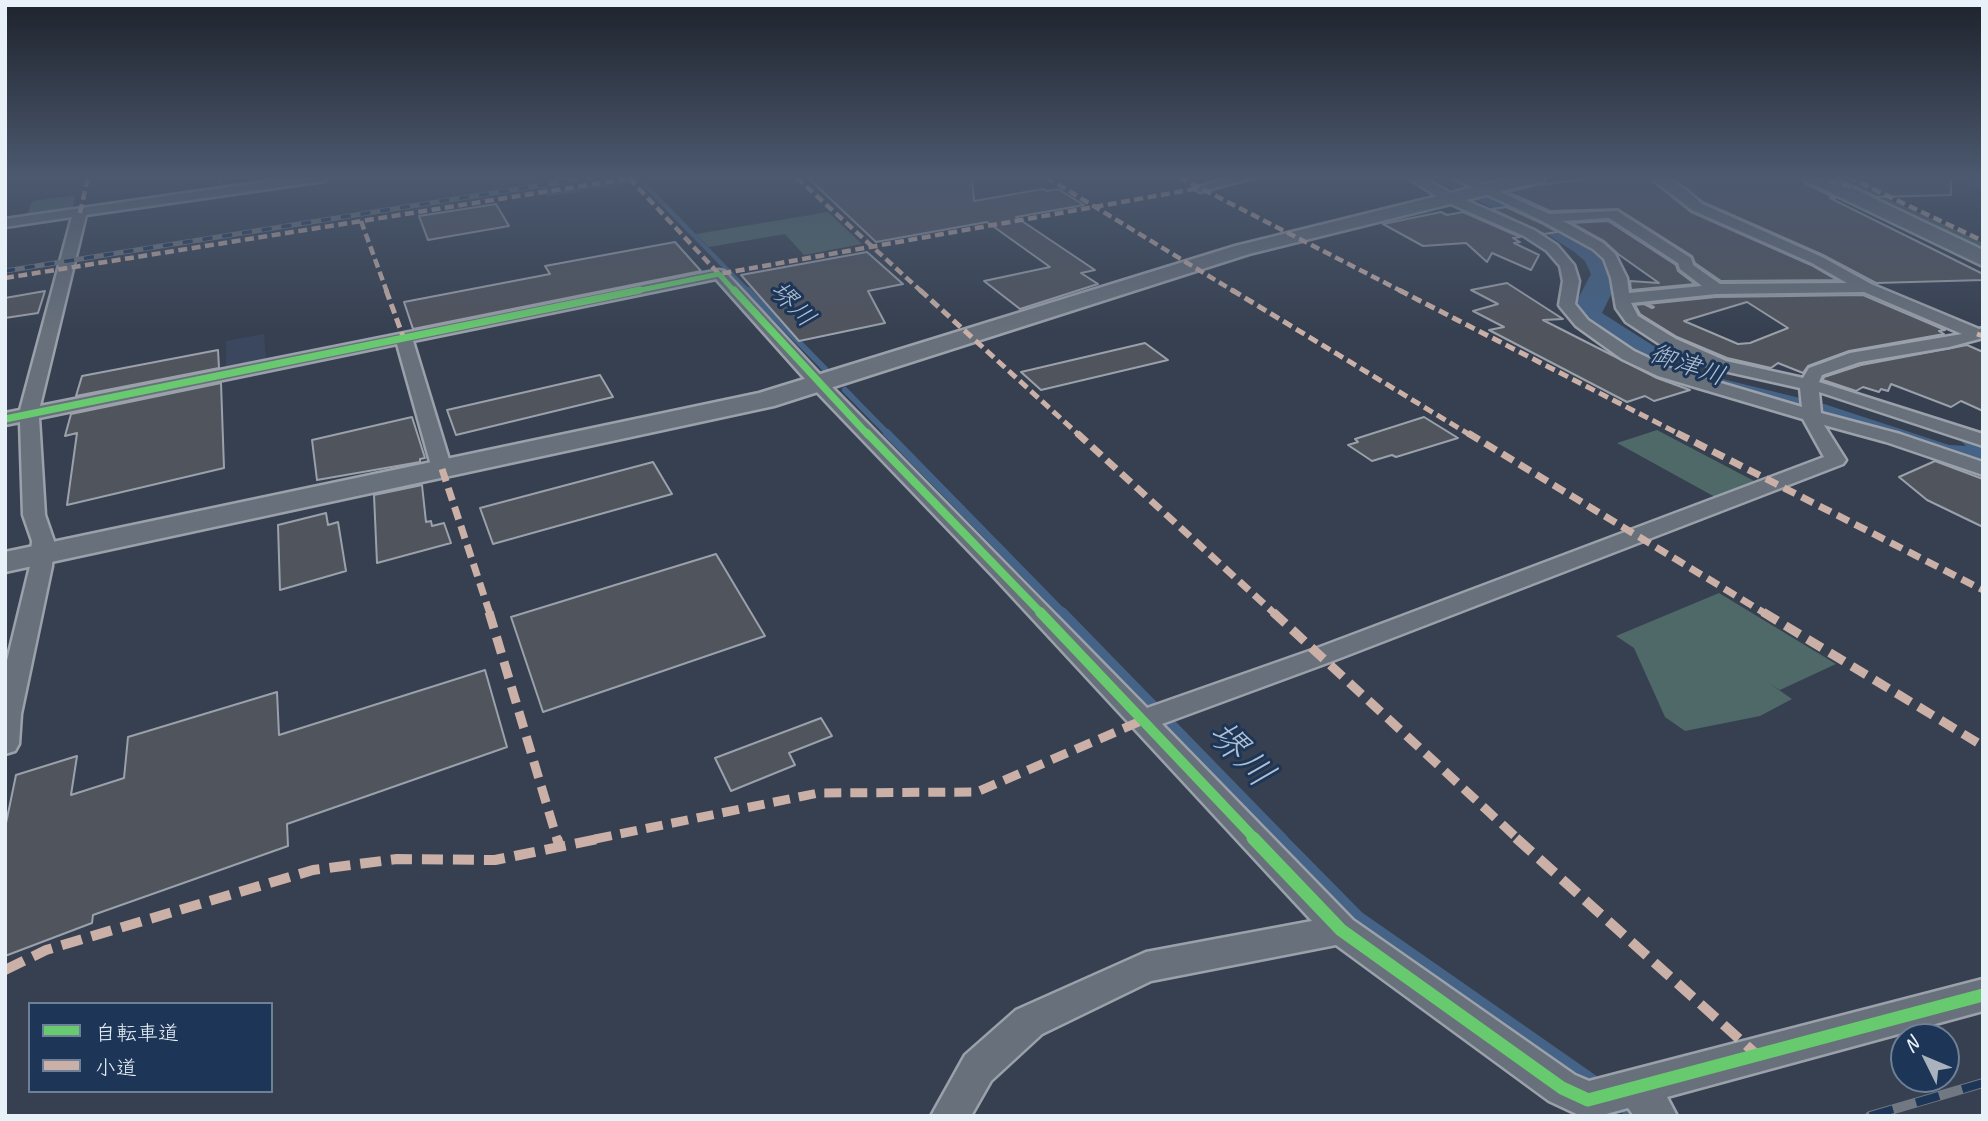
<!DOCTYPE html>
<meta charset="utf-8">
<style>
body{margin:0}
#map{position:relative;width:1988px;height:1121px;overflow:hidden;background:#364050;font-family:Caveat,"Klee One",sans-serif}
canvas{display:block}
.frame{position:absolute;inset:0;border:7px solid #e8f1f8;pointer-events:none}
.legend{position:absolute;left:28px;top:1002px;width:245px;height:91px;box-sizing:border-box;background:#1d3557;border:2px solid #6e8097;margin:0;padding:9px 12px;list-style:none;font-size:21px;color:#e8f1f8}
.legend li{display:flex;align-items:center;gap:14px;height:35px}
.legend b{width:35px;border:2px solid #6e8097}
.north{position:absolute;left:1890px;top:1023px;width:70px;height:70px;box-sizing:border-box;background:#1d3557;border:2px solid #6e8097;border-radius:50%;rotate:313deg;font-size:19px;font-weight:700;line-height:28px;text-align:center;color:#e8f1f8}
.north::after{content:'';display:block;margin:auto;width:24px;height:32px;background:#aab3bd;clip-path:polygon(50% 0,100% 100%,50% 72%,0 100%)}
</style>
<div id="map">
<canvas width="1988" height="1121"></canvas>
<div class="frame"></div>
<ul class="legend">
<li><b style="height:9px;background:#67ca6e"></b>自転車道</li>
<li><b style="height:9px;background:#cab0a6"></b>小道</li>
</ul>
<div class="north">N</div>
</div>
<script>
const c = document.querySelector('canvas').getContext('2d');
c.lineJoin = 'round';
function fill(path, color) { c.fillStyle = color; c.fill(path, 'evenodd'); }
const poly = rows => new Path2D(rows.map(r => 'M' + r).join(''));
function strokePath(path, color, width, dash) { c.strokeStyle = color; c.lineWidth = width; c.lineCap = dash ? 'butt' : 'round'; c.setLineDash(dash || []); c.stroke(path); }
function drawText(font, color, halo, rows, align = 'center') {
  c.font = font + ' Caveat,"Klee One",sans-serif'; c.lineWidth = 6; c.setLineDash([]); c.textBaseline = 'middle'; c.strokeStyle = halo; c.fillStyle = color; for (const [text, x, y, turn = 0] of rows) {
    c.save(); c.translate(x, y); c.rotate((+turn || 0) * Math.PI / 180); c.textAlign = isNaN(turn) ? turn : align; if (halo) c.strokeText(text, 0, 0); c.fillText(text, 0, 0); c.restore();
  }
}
fill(poly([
 [264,334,266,362,226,370,226,341]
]), '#3b475e');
fill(poly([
 [1840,184,1889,199,1983,243,1983,255],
 [76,195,72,210,27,216,32,201],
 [828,212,862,244,804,255,785,234,709,247,696,234],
 [1657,430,1756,482,1715,497,1617,443],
 [1719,593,1836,664,1780,690,1769,683,1792,699,1760,716,1685,731,1665,717,1634,648,1616,636]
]), '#4f6868');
fill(poly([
 [1585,318,1657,360,1678,368,1824,404,1949,445,1966,446,1961,441,1983,448,1983,463,1804,405,1660,366,1605,335]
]), '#456387');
strokePath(poly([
 [219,177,220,190],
 [1958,177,1983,187],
 [545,188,549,194,640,180,749,292]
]), '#456387', 4.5);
strokePath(poly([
 [748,290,826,370],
 [845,390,889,435]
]), '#456387', 6);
strokePath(poly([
 [887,433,1064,614]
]), '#456387', 8);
strokePath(poly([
 [1062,612,1283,839]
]), '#456387', 10);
strokePath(poly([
 [1281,838,1359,917,1600,1085],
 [1620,1102,1632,1116]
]), '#456387', 11);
fill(poly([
 [1435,177,1467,177,1565,221,1593,239,1607,251,1621,274,1602,313,1660,350,1665,357,1660,364,1648,367,1636,364,1574,323,1569,316,1591,274,1585,261,1573,251,1545,233,1438,182,1435,177]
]), '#456387');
const building = poly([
 [807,177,972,177,974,201,1043,189,1047,191,1058,189,1084,205,1016,217,1095,270,1081,273,1098,284,1020,309,984,281,1050,267,987,222,876,242,807,177],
 [1603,177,1647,177,1691,212,1811,265,1837,280,1721,281,1695,263,1692,256,1618,209,1550,211,1508,192,1537,185,1603,177],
 [1670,177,1800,177,1805,183,1835,198,1830,198,1983,274,1983,280,1876,283,1823,255,1703,202,1670,177],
 [1835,177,1951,177,1951,195,1877,197,1835,177],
 [496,204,509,226,428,240,419,216,496,204],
 [1506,207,1541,223,1557,232,1544,234,1492,209,1506,207],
 [1441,212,1447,215,1463,212,1520,237,1513,238,1520,242,1514,243,1539,255,1531,270,1492,253,1487,262,1466,243,1423,246,1383,224,1441,212],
 [1608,221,1676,265,1678,271,1695,284,1631,290,1630,281,1659,283,1618,254,1604,241,1572,223,1608,221],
 [675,242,701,271,413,329,404,302,550,274,545,266,675,242],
 [867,252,903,284,868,291,885,323,799,341,741,275,867,252],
 [1507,283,1563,319,1543,320,1657,378,1690,390,1654,401,1645,396,1627,402,1489,330,1504,327,1473,311,1498,304,1471,290,1507,283],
 [45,291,38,313,5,318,5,298,45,291],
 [1863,295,1945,330,1939,331,1944,334,1849,351,1808,366,1803,373,1778,363,1771,368,1727,358,1677,337,1640,314,1635,305,1644,304,1652,308,1654,307,1647,304,1716,297,1863,295],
 [1747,302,1788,328,1750,343,1738,344,1684,321,1747,302],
 [1145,343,1168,360,1041,390,1021,372,1145,343],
 [1967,345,1983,352,1983,411,1961,401,1951,407,1891,384,1888,391,1881,389,1879,392,1863,387,1856,391,1823,380,1824,377,1861,365,1967,345],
 [218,350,219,368,76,396,82,376,218,350],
 [600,375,613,397,456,435,447,410,600,375],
 [221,383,224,468,67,505,77,433,65,436,71,414,221,383],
 [412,417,425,458,420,459,420,462,317,480,312,440,412,417],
 [1424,417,1458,438,1396,457,1392,455,1372,461,1348,445,1358,442,1355,439,1424,417],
 [1935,461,1983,479,1983,527,1927,500,1899,477,1935,461],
 [653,462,672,494,493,544,480,508,653,462],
 [422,485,426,522,431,521,432,526,444,523,451,543,377,563,374,495,422,485],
 [326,513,328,525,338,522,346,571,280,590,278,525,326,513],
 [716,554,765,636,543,712,511,617,716,554],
 [485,670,507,747,287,824,288,846,93,915,92,923,5,956,5,828,16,775,77,756,71,795,124,778,128,737,277,692,279,735,485,670],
 [821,718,832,736,789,753,795,765,731,791,715,758,821,718]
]);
fill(building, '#50545d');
strokePath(building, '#9ba1aa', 2);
const street = poly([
 [298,177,330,177,324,181,86,215,40,406,719,270,724,271,826,381,1147,708,1312,650,1824,457,1803,419,1658,376,1622,359,1576,326,1561,308,1559,305,1563,281,1560,266,1547,251,1524,236,1444,201,1407,177,1422,177,1454,195,1534,230,1557,245,1574,265,1579,281,1575,304,1588,320,1634,351,1670,368,1802,407,1800,388,1715,369,1664,347,1626,322,1616,308,1611,278,1604,259,1593,249,1542,221,1451,177,1467,177,1549,214,1617,211,1691,258,1693,265,1720,284,1847,283,1812,263,1692,210,1650,177,1665,177,1686,190,1702,204,1822,257,1871,284,1979,329,1983,328,1983,338,1949,347,1860,362,1822,375,1819,382,1983,434,1983,446,1819,392,1821,413,1900,434,1983,462,1983,475,1886,442,1824,425,1846,460,1843,464,1330,662,1162,724,1353,920,1575,1075,1589,1081,1983,979,1983,1011,1667,1097,1677,1116,1634,1116,1628,1108,1599,1116,1581,1116,1549,1101,1336,945,1151,981,1042,1034,991,1081,971,1116,931,1116,965,1055,1016,1010,1146,952,1312,921,995,578,814,389,716,279,413,341,452,469,449,473,442,475,435,473,432,469,397,344,39,418,45,515,54,541,52,566,21,714,19,744,15,751,5,754,5,669,30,566,32,541,23,515,20,422,5,425,5,413,20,410,72,217,5,227,5,219,298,177],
 [1609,218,1678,263,1680,269,1702,286,1629,293,1627,278,1615,254,1603,243,1563,221,1609,218],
 [1864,292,1962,334,1850,353,1809,368,1803,378,1726,361,1676,339,1638,316,1631,303,1716,294,1864,292],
 [1232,177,1255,177,1200,192,1194,188,1232,177]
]);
const secondary = poly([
 [1515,177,1546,177,1543,181,1249,254,774,406,5,572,5,552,759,393,1235,246,1515,177]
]);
const primary = poly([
 [1803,177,1829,177,1983,250,1983,266,1806,181,1803,177]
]);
strokePath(street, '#9ba1aa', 5);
strokePath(secondary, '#9ba1aa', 5);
strokePath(primary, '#9ba1aa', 5);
fill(street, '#68707b');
fill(secondary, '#68707b');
fill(primary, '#68707b');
const railFar1 = poly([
 [5,271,593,177]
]);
const rail = poly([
 [1870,1116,1983,1083]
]);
strokePath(railFar1, '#717881', 5);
strokePath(rail, '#717881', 10);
strokePath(railFar1, '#1d3557', 3.5, [10]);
strokePath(rail, '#1d3557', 8, [24]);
strokePath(poly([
 [796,177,922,292],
 [1046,177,1235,292],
 [1179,177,1403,292],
 [1816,177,1857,188],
 [1848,177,1983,241],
 [629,178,719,274,1200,188],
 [80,213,88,177],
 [361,221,387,292],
 [5,278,637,177]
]), '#cab0a6', 4.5, [9, 4.5]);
strokePath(poly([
 [386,290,404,339],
 [920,290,1079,435],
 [1232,290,1470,435],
 [1399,290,1681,435],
 [1977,334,1983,336]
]), '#cab0a6', 5, [10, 5]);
strokePath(poly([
 [1077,433,1275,614],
 [1468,433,1766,614],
 [1677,433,1983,590],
 [442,469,490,614]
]), '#cab0a6', 7, [13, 7]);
strokePath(poly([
 [489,612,557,839],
 [1273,612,1518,839],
 [1763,612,1983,746],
 [595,839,818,793,977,792,1141,721]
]), '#cab0a6', 9, [17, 9]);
strokePath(poly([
 [557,838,560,848],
 [1516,838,1756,1054],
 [5,970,46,950,313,870,397,859,495,860,603,838]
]), '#cab0a6', 10, [21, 10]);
strokePath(poly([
 [631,292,719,274,735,292]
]), '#67ca6e', 5);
strokePath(poly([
 [734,290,868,435],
 [5,419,640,290]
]), '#67ca6e', 7);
strokePath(poly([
 [867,433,1042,614]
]), '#67ca6e', 8);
strokePath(poly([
 [1040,612,1255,839]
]), '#67ca6e', 10);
strokePath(poly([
 [1253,838,1341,930,1562,1088,1588,1100,1983,995]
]), '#67ca6e', 13);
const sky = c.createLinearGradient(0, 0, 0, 334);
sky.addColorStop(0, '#1e232c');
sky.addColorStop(0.53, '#4c596f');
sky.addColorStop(1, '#4c596f00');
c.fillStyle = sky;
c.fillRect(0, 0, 1988, 334);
drawText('italic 26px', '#afc0d2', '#1d3557', [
 ["堺川",792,305,46],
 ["御津川",1687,366,19]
]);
drawText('italic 38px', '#afc0d2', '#1d3557', [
 ["堺川",1240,755,46]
]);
</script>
